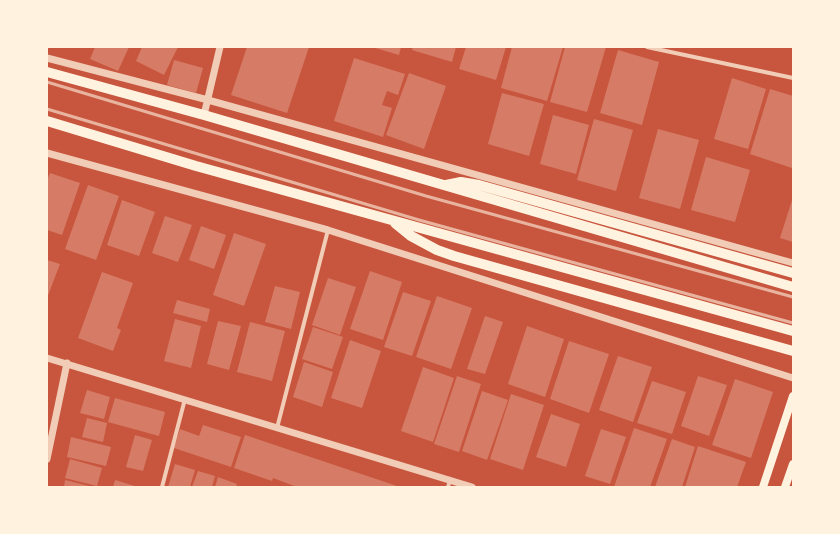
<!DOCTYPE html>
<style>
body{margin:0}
#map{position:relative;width:840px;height:534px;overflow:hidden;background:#c8553d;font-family:"Roboto Condensed",sans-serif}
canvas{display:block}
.frame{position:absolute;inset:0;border:48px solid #fff3e0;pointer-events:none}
</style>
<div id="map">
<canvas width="840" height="534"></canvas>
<div class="frame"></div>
</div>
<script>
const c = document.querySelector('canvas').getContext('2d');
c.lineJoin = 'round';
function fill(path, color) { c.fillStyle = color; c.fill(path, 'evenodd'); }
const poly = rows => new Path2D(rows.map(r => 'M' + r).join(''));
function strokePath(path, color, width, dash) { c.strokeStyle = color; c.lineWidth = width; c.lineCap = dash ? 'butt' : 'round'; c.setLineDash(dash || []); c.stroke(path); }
fill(poly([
 [95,47,129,47,118,71,90,59],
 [142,47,178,47,164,75,136,61],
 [247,47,309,47,287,113,231,95],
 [372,47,401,47,399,55],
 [413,47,456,47,452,62,412,50],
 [466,47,506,47,496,80,459,69],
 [512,47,563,47,547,101,501,88],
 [565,47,606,47,587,112,550,102],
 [618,50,659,62,642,125,600,113],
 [354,58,405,74,398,95,387,91,382,105,392,108,383,137,334,121],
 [174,60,203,68,196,93,167,85],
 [409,73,446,86,424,149,386,135],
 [732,78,766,89,748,149,714,139],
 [770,89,793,96,792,168,750,154],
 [502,93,544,104,529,156,488,144],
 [553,115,589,125,576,174,540,164],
 [594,119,633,130,616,191,577,180],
 [658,129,699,140,680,209,639,198],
 [706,157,750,170,735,222,691,210],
 [50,173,80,183,62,235,47,230,47,180],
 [88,185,119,196,96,260,65,249],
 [793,197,793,242,780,238],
 [122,200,155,212,139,256,107,245],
 [165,216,192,225,178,262,152,253],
 [201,226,226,235,214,269,189,260],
 [234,233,266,244,244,306,213,295],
 [47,260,60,264,47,298],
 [370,271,402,282,383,340,350,329],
 [102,272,133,283,117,328,121,330,113,351,78,338],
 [328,278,356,287,340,335,312,325],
 [275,286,300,292,291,329,265,322],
 [403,292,431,301,412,356,384,347],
 [437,296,472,308,451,369,416,357],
 [177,300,210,309,207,322,173,313],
 [485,316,503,322,485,374,467,369],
 [175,319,201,326,191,368,164,361],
 [218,321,241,326,229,370,207,364],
 [250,322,285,331,272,381,237,372],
 [527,326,564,339,545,397,508,384],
 [313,327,343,337,332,369,302,359],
 [350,340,381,351,362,408,331,398],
 [569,341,609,354,589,413,550,399],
 [618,356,652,367,633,422,599,410],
 [304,362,333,372,322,407,293,397],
 [423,367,454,378,433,442,401,431],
 [457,376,481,384,459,452,434,444],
 [698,376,727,385,709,436,681,426],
 [735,379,773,392,751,458,712,445],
 [652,381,686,392,672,434,637,423],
 [87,390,110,397,104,419,80,413],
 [482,391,508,400,487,460,462,451],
 [511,394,544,405,523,470,490,459],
 [115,398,165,412,159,436,108,422],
 [551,414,580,424,566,467,536,457],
 [87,418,107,423,103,442,82,437],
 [203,425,241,437,231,467,174,448,180,429,199,436],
 [634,428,667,439,650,487,614,487],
 [601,429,626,437,610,484,585,476],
 [135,435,152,440,143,471,126,467],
 [245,435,400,487,297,487,273,478,272,481,234,468],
 [71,437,111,447,106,466,67,457],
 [672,439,695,447,682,487,655,487],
 [698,446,746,462,737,487,685,487],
 [70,459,102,468,97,486,65,478],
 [175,464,195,470,190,487,168,487],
 [198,471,215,476,212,487,192,487],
 [218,477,237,484,236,487,215,487],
 [65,480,89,486,89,487,64,487],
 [115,480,138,487,113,487]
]), '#d67c66');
strokePath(poly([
 [647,47,793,78],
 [277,428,328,230],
 [162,487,185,399],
 [448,487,450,480]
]), '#f1ccb7', 4);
strokePath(poly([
 [47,58,208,100,793,263],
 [204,115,220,47],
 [47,153,328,230,793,378],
 [47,358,472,487],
 [47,459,67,363]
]), '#f1ccb7', 7);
strokePath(poly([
 [763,487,793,396],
 [785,487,793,464]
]), '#fff3e0', 8);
strokePath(poly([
 [47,72,204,115,793,287],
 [47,121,196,166,793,331],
 [446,185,461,182,479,185,793,273],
 [395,223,411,236,437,250,454,256,793,351]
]), '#fff3e0', 10);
strokePath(poly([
 [47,82,426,196,793,297],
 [47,109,419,220,793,323]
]), '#e9b49f', 3);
</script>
